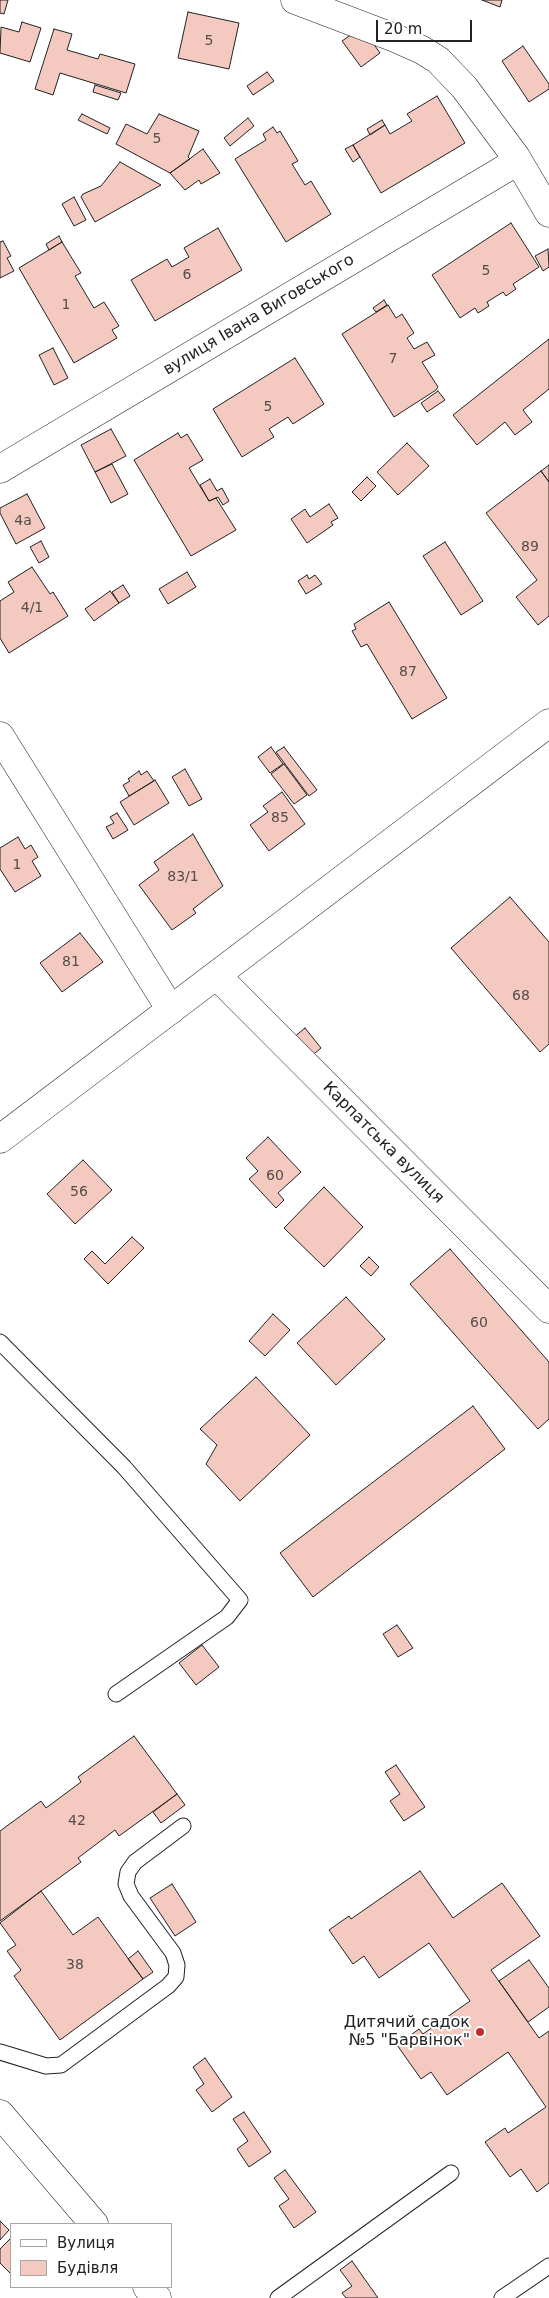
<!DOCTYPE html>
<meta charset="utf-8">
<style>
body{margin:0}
#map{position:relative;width:549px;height:2298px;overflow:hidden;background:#fff;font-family:"DejaVu Sans",sans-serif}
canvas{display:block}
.legend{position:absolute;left:10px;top:2223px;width:162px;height:65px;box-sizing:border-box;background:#fff;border:1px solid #a7a7a7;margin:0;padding:6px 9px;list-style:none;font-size:15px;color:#222}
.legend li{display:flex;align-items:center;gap:10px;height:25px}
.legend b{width:25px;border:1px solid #a7a7a7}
.scale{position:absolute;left:376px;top:20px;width:96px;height:22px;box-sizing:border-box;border:2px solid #222;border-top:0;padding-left:6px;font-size:15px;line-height:18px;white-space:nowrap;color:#222;-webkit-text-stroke:4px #fff;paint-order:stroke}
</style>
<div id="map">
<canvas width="549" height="2298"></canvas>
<ul class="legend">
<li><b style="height:6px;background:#fff"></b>Вулиця</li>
<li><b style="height:14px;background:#f3c9c0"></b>Будівля</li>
</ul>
<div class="scale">20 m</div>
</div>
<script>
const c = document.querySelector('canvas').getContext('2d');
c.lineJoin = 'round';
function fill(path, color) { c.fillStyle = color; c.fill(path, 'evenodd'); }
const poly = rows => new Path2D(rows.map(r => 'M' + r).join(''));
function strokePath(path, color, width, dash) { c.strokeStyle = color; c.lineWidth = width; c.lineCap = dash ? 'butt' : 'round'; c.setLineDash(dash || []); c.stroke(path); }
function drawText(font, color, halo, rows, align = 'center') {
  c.font = font + ' "DejaVu Sans",sans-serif'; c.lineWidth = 4; c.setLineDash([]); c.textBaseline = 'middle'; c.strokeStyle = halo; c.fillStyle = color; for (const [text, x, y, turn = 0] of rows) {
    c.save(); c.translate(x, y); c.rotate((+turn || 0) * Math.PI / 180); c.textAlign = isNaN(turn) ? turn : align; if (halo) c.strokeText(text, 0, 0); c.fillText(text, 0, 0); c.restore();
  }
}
const building = poly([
 [0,0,8,0,4,14,0,13,0,0],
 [482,0,502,0,500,7,482,0],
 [188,12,239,23,229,69,178,58,188,12],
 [22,22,41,28,30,62,0,53,1,27,19,32,22,22],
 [54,29,72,34,67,50,98,59,100,54,135,64,126,93,60,73,53,95,35,89,54,29],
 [355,32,368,36,380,53,361,67,342,41,355,32],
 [523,46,549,84,549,89,529,102,502,61,523,46],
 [267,72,274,81,253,95,247,86,267,72],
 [95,85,121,93,118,100,93,92,95,85],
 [437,96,465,143,381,193,353,145,385,125,390,134,412,121,407,114,437,96],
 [82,114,110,128,107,134,78,120,82,114],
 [159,114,199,131,188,157,190,159,170,173,116,144,126,124,147,134,159,114],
 [248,118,254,126,230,146,224,138,248,118],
 [382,120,385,125,370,135,367,129,382,120],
 [273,127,277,133,280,131,298,161,292,164,305,185,311,181,331,214,286,242,235,159,266,140,263,134,273,127],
 [353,145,360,157,353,162,345,149,353,145],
 [203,149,220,173,201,184,199,180,185,190,170,173,203,149],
 [120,162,161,185,95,222,81,197,83,194,101,186,120,162],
 [74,197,86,220,74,226,62,204,74,197],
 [511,223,539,267,513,284,516,289,506,296,503,292,487,302,489,306,478,313,475,308,460,318,432,275,511,223],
 [218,228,242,270,155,321,131,280,167,259,172,267,189,257,184,248,218,228],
 [59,236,62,242,49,250,46,244,59,236],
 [3,241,11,256,7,258,14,271,0,278,0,242,3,241],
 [62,242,81,273,75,276,94,308,104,302,119,326,112,330,117,338,74,363,19,268,62,242],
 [548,249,549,267,543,271,535,256,548,249],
 [384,300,387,305,376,312,373,308,384,300],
 [388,305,396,318,402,314,414,333,407,338,414,349,427,342,435,355,422,362,438,387,436,390,394,417,342,334,388,305],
 [549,339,549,389,523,410,532,422,515,435,505,422,477,445,453,415,549,339],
 [53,348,68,378,54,385,39,355,53,348],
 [295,358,324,404,293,424,288,417,269,429,274,437,242,457,213,409,295,358],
 [438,391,445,400,427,412,421,403,438,391],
 [111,429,126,456,95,472,81,445,111,429],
 [178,433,181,438,187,434,203,460,189,468,209,501,216,498,236,530,191,556,134,460,178,433],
 [407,443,429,466,398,495,377,472,407,443],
 [112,464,128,494,111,503,95,472,112,464],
 [549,465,549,482,541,471,549,465],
 [541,471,549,482,549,616,538,625,516,597,537,580,486,513,541,471],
 [367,477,376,486,361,501,352,492,367,477],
 [210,479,217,491,222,488,229,501,223,505,218,497,209,501,200,485,210,479],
 [27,494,45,528,16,544,0,513,0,508,27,494],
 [329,504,338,518,331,522,333,525,307,543,291,519,305,509,310,517,329,504],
 [41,541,49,557,39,563,30,547,41,541],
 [445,542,483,601,461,615,423,556,445,542],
 [32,567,50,594,53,592,68,616,9,653,0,638,0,601,14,592,8,582,32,567],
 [187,572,196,587,168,604,159,589,187,572],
 [307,575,309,579,315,575,322,584,306,594,298,581,307,575],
 [123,585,130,596,119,603,112,592,123,585],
 [110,591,119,603,94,621,85,609,110,591],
 [389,602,447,698,412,719,367,644,361,647,352,631,356,629,354,624,389,602],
 [271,747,283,764,270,773,258,757,271,747],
 [284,747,317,790,309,796,276,752,284,747],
 [284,764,307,795,294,804,271,774,284,764],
 [185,769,202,799,189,806,172,777,185,769],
 [139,771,141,775,147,771,154,781,129,796,123,785,130,781,128,779,139,771],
 [155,780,169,803,134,825,120,802,155,780],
 [282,792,305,824,269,851,250,825,268,812,263,806,282,792],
 [117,813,128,830,113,839,106,827,114,823,110,817,117,813],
 [193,834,223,886,193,909,196,913,172,930,139,885,159,870,154,862,193,834],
 [18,837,25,849,31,845,38,857,32,861,41,876,15,892,0,869,0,848,18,837],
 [510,897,549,942,549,1044,540,1052,451,948,510,897],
 [80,933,103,962,62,992,40,963,80,933],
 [305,1028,321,1048,309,1058,293,1038,305,1028],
 [268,1137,301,1172,278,1193,284,1200,276,1208,249,1179,258,1171,246,1158,268,1137],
 [83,1160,112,1190,75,1224,47,1194,83,1160],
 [324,1187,363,1227,324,1267,284,1228,324,1187],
 [132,1237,144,1248,108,1284,84,1259,92,1251,105,1264,132,1237],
 [450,1249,549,1362,549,1419,538,1429,410,1284,450,1249],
 [369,1257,379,1267,371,1276,360,1266,369,1257],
 [346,1297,385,1339,336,1385,297,1343,346,1297],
 [273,1314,290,1330,265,1356,249,1341,273,1314],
 [256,1377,310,1435,240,1501,206,1464,217,1445,200,1429,256,1377],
 [473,1406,505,1449,313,1597,280,1553,473,1406],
 [397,1625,413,1648,398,1657,383,1634,397,1625],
 [202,1645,219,1667,196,1685,179,1663,202,1645],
 [134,1736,177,1794,119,1836,115,1830,78,1858,81,1862,0,1921,0,1831,41,1801,46,1808,81,1782,78,1777,134,1736],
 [396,1765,425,1807,404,1821,390,1801,400,1794,385,1772,396,1765],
 [177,1794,185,1805,161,1823,153,1812,177,1794],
 [420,1871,453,1918,502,1883,540,1936,491,1970,539,2038,549,2031,549,2183,537,2192,521,2169,510,2177,485,2142,505,2128,508,2133,546,2107,508,2052,447,2095,431,2072,421,2079,397,2045,419,2029,423,2034,470,2001,429,1943,379,1978,364,1956,353,1964,329,1930,349,1916,351,1919,420,1871],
 [172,1884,196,1922,175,1936,150,1898,172,1884],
 [41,1891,73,1935,98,1917,143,1979,60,2040,14,1976,21,1970,7,1951,16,1945,0,1923,41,1891],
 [138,1951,153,1972,143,1979,128,1959,138,1951],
 [529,1960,549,1988,549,2007,528,2022,499,1981,529,1960],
 [205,2058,232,2097,212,2112,196,2090,204,2084,193,2067,205,2058],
 [244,2112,271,2152,249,2167,237,2149,248,2141,233,2119,244,2112],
 [285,2170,316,2212,294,2228,279,2206,289,2199,274,2178,285,2170],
 [0,2221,9,2230,0,2240,0,2221],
 [11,2238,11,2274,0,2263,0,2249,11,2238],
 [352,2261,378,2298,346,2298,342,2293,352,2286,340,2270,352,2261]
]);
fill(building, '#f3c9c0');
strokePath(building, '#222', 1);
const service = poly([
 [0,1342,124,1467,240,1600,227,1617,116,1694],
 [0,2052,46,2066,61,2065,168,1986,176,1977,177,1965,173,1953,131,1896,126,1884,128,1872,135,1862,183,1826],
 [278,2298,451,2173],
 [502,2298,549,2266]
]);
const minor = poly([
 [295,0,395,38,422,50,438,60,464,87,516,157,549,213],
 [0,469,518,161],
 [0,736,171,1010],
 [217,976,549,1309],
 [0,2114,94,2224],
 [147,2287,157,2298]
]);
const primary = poly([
 [0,1139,549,723]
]);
strokePath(service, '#222', 17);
strokePath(minor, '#222', 29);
strokePath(primary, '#222', 29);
strokePath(service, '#fff', 15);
strokePath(minor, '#fff', 28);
strokePath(primary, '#fff', 28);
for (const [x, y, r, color] of [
 [480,2032,5,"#c62828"]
]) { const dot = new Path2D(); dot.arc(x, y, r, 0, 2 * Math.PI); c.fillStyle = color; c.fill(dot); strokePath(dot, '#fff', 2); }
drawText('14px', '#564c4a', null, [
 ["5",209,41],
 ["5",157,139],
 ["5",486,271],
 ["6",187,275],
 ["1",66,305],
 ["7",393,359],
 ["5",268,407],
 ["4а",23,521],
 ["89",530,547],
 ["4/1",32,608],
 ["87",408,672],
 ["85",280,818],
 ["1",17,865],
 ["83/1",183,877],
 ["81",71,962],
 ["68",521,996],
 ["60",275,1176],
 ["56",79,1192],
 ["60",479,1323],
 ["42",77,1821],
 ["38",75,1965]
]);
drawText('16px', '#222', '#fff', [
 ["вулиця Івана Виговського",259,315,-31],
 ["Карпатська вулиця",383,1143,45]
]);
drawText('16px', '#222', '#fff', [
 ["Дитячий садок",470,2023],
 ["№5 \"Барвінок\"",470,2041]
], 'right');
</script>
